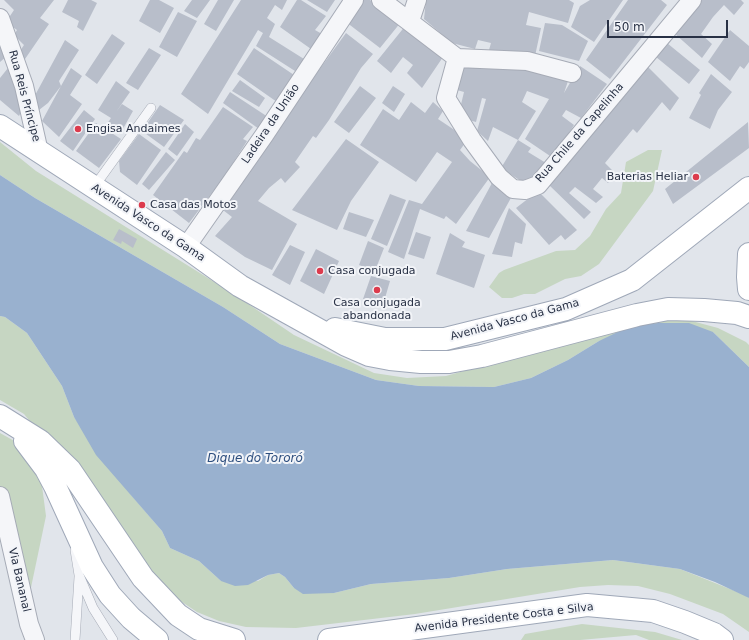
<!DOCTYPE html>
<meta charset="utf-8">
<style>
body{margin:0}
#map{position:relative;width:749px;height:640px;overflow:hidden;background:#e1e5eb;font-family:"DejaVu Sans",sans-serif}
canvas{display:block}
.scale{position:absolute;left:607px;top:20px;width:121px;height:18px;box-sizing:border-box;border:2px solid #283145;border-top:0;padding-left:5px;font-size:12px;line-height:14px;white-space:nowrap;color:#283145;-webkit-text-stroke:3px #f2f4f8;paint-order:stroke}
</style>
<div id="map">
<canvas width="749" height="640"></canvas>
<div class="scale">50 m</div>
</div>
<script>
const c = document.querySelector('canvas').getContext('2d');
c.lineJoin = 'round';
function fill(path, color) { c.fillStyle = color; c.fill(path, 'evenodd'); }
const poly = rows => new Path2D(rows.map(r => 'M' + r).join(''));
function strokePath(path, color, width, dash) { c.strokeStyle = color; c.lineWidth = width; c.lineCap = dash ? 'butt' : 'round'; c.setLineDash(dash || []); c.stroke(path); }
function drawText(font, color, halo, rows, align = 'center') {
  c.font = font + ' "DejaVu Sans",sans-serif'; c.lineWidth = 4; c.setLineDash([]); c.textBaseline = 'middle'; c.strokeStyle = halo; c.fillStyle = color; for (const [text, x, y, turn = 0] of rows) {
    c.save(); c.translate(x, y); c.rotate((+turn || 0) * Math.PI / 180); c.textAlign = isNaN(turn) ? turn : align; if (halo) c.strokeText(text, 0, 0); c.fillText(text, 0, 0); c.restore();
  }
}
fill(poly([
 [0,142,36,171,232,293,294,335,374,373,407,378,446,376,628,325,658,321,688,320,718,328,746,342,749,345,749,367,713,332,599,341,568,360,531,378,494,387,419,386,376,380,280,344,223,307,35,198,0,175],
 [648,150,662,150,653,191,599,264,581,276,565,279,535,294,524,294,512,298,502,298,489,287,499,273,504,270,556,251,575,250,590,236,606,209,621,193,626,162],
 [0,316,5,317,27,333,62,386,74,417,132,496,162,531,170,548,199,561,221,581,258,581,268,575,279,573,285,577,294,588,334,593,371,584,449,578,507,569,613,560,680,569,745,595,749,598,749,632,723,614,670,594,638,586,608,585,580,587,415,614,296,628,246,627,219,621,197,612,176,598,151,571,24,414,0,400],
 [0,433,18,443,40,471,46,516,29,597,0,488],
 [582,624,655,632,682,640,649,640,636,635,580,640,521,640,525,634]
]), '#c6d6c2');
fill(poly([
 [0,175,35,198,223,307,280,344,376,380,419,386,494,387,531,378,568,360,599,341,628,327,658,323,689,323,713,332,749,367,749,598,715,582,680,569,613,560,507,569,449,578,371,584,334,593,303,594,294,588,285,577,279,573,268,575,248,585,235,586,221,581,199,561,170,548,162,531,96,455,74,417,62,386,27,333,5,317,0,316]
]), '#99b1cf');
fill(poly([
 [4,0,54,0,40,18,49,24,25,59,18,54,24,45,14,35,17,30,6,22,14,10],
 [68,0,91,0,97,3,83,31,77,27,79,21,62,12],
 [150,0,159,0,174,8,160,33,139,21],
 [192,0,210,0,197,18,184,11],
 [218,0,234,0,216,31,204,24],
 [241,0,287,0,282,10,275,5,267,18,275,24,269,37,304,59,295,71,256,46,263,33,258,30,208,114,181,94],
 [297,0,301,0,326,16,315,30,322,34,311,49,280,27],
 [307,0,335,0,327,12],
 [361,0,370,0,401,22,380,48,346,22],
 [426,0,569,0,574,3,568,23,529,12,526,25,541,28,535,56,489,50,491,43,478,40,475,49,452,43,424,19],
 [590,0,623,0,594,42,571,27,580,6],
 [628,0,661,0,667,5,610,79,586,60],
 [702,0,741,0,744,3,734,15,724,5,713,17,701,34,712,44,702,58,674,33],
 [178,12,197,21,177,57,159,47],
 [545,23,562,25,588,41,579,61,539,51],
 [406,25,443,57,422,88,407,73,413,65,403,57,391,73,377,61],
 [730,30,749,46,749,62,744,69,740,66,730,81,708,62],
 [346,33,373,54,361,68,329,120,316,138,313,136,295,162,300,167,285,183,281,178,269,188,258,201,297,224,272,270,245,257,215,236,232,217,219,207],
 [112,34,125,43,97,84,85,75],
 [65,40,79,50,59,81,61,86,71,68,82,76,70,95,82,104,59,137,42,121,61,86,48,103,39,110,33,99],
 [667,43,700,70,689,84,656,57],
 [0,44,7,56,0,62],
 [149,48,161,55,138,90,126,83],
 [254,48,294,75,277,102,237,74],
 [462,60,520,65,569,78,564,93,580,66,607,84,581,118,566,110,562,116,574,125,553,158,525,139,549,99,527,91,522,102,536,111,518,140,531,148,528,152,546,163,540,173,524,183,501,168,518,140,493,127,488,141,477,131,486,99,482,98,476,122,458,117,464,92,457,90],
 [647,66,679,98,670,111,662,102,637,133,633,129,605,163,615,173,608,183,602,178,593,189,603,197,596,203,575,187,569,193,591,212,584,219,548,184],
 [8,68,22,110,19,116,0,100,0,78],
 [711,74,732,92,718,110,710,129,689,118,701,95,699,93],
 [240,80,265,98,259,107,232,91],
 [116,81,130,92,116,112,122,104,133,111,120,134,107,124,111,118,98,110],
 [360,86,376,98,349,133,334,122],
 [393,86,405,94,394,112,382,103],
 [230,92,268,117,259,129,223,103],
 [411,102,425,113,433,102,443,111,438,119,468,139,460,150,470,161,490,177,456,224,446,216,444,219,420,209,404,259,388,252,409,200,422,204,452,162,437,152,416,182,360,145,383,109,399,120],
 [160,105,184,120,164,147,142,131],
 [223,107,253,127,243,139,247,141,224,177,189,223,153,195,184,151,187,153,196,138,200,140],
 [84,110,95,119,73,151,60,141],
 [748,122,749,148,673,204,665,189],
 [96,123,121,139,99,168,76,151],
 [185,124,194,132,177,156,168,149],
 [139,134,161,150,137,185,120,172,119,161],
 [346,139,379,162,351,201,337,230,292,210],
 [166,152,175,160,149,190,142,184],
 [492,183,512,196,489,238,466,231],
 [538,191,577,230,565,240,561,235,549,245,516,208],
 [390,194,406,200,387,246,371,239],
 [509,208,526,224,522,244,515,242,512,257,492,254],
 [349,212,374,220,366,237,343,229],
 [119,229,137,239,133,248,122,241,121,244,113,240],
 [416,232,431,237,424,259,408,254],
 [450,233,465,242,462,247,485,255,474,288,436,274],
 [368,241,384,248,375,271,359,265],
 [290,245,305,252,290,285,272,275],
 [316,249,339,261,324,294,300,281],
 [371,276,390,281,383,305,363,299]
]), '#b8beca');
const lane = poly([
 [94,187,151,108],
 [75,550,79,575,93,608,113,640],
 [75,640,79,577]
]);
const street = poly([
 [381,0,457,58,527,61,572,73],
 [0,18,24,86,39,152],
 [410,21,417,0],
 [457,58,446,98,472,140,499,177,513,189,525,190,538,185,692,0],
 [186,247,265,134,354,0],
 [0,496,29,624,35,640]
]);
const primary = poly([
 [0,126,186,247,240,286,346,345,369,355,390,359,421,362,449,362,482,356,637,315,668,309,704,310,737,313,749,317],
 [749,254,748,277,749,289],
 [335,329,385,339,445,339,566,309,632,280,749,188],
 [0,416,40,441,70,470,143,578,178,615,199,629,234,640],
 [25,441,46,469,55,486,92,567,110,595,131,618,157,640],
 [329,640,587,605,653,611,685,622,714,634,722,640]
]);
strokePath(lane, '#a6abb6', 10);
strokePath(street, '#a6abb6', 20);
strokePath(primary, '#9fa8b8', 24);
strokePath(lane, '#f5f6f9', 9);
strokePath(street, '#f5f6f9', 18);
strokePath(primary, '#fff', 22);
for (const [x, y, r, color] of [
 [78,129,4,"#dc3b4d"],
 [696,177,4,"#dc3b4d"],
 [142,205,4,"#dc3b4d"],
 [320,271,4,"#dc3b4d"],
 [377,290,4,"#dc3b4d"]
]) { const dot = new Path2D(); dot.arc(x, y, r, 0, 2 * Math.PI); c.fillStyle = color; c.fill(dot); strokePath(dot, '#f2f4f8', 1.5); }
drawText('11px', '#283145', '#f2f4f8', [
 ["Rua Reis Príncipe",24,96,75],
 ["Ladeira da União",271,124,-56],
 ["Rua Chile da Capelinha",580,133,-49],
 ["Avenida Vasco da Gama",148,223,33],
 ["Avenida Vasco da Gama",515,320,-15],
 ["Via Bananal",19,580,77],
 ["Avenida Presidente Costa e Silva",504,618,-7]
]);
drawText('11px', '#283145', '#f2f4f8', [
 ["Engisa Andaimes",86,129],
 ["Baterias Heliar",688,177,"right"],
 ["Casa das Motos",150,205],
 ["Casa conjugada",328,271],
 ["Casa conjugada",377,303,"center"],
 ["abandonada",377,316,"center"]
], 'left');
drawText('italic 12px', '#2d4e7e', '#f2f4f8', [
 ["Dique do Tororó",255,459]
]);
</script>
